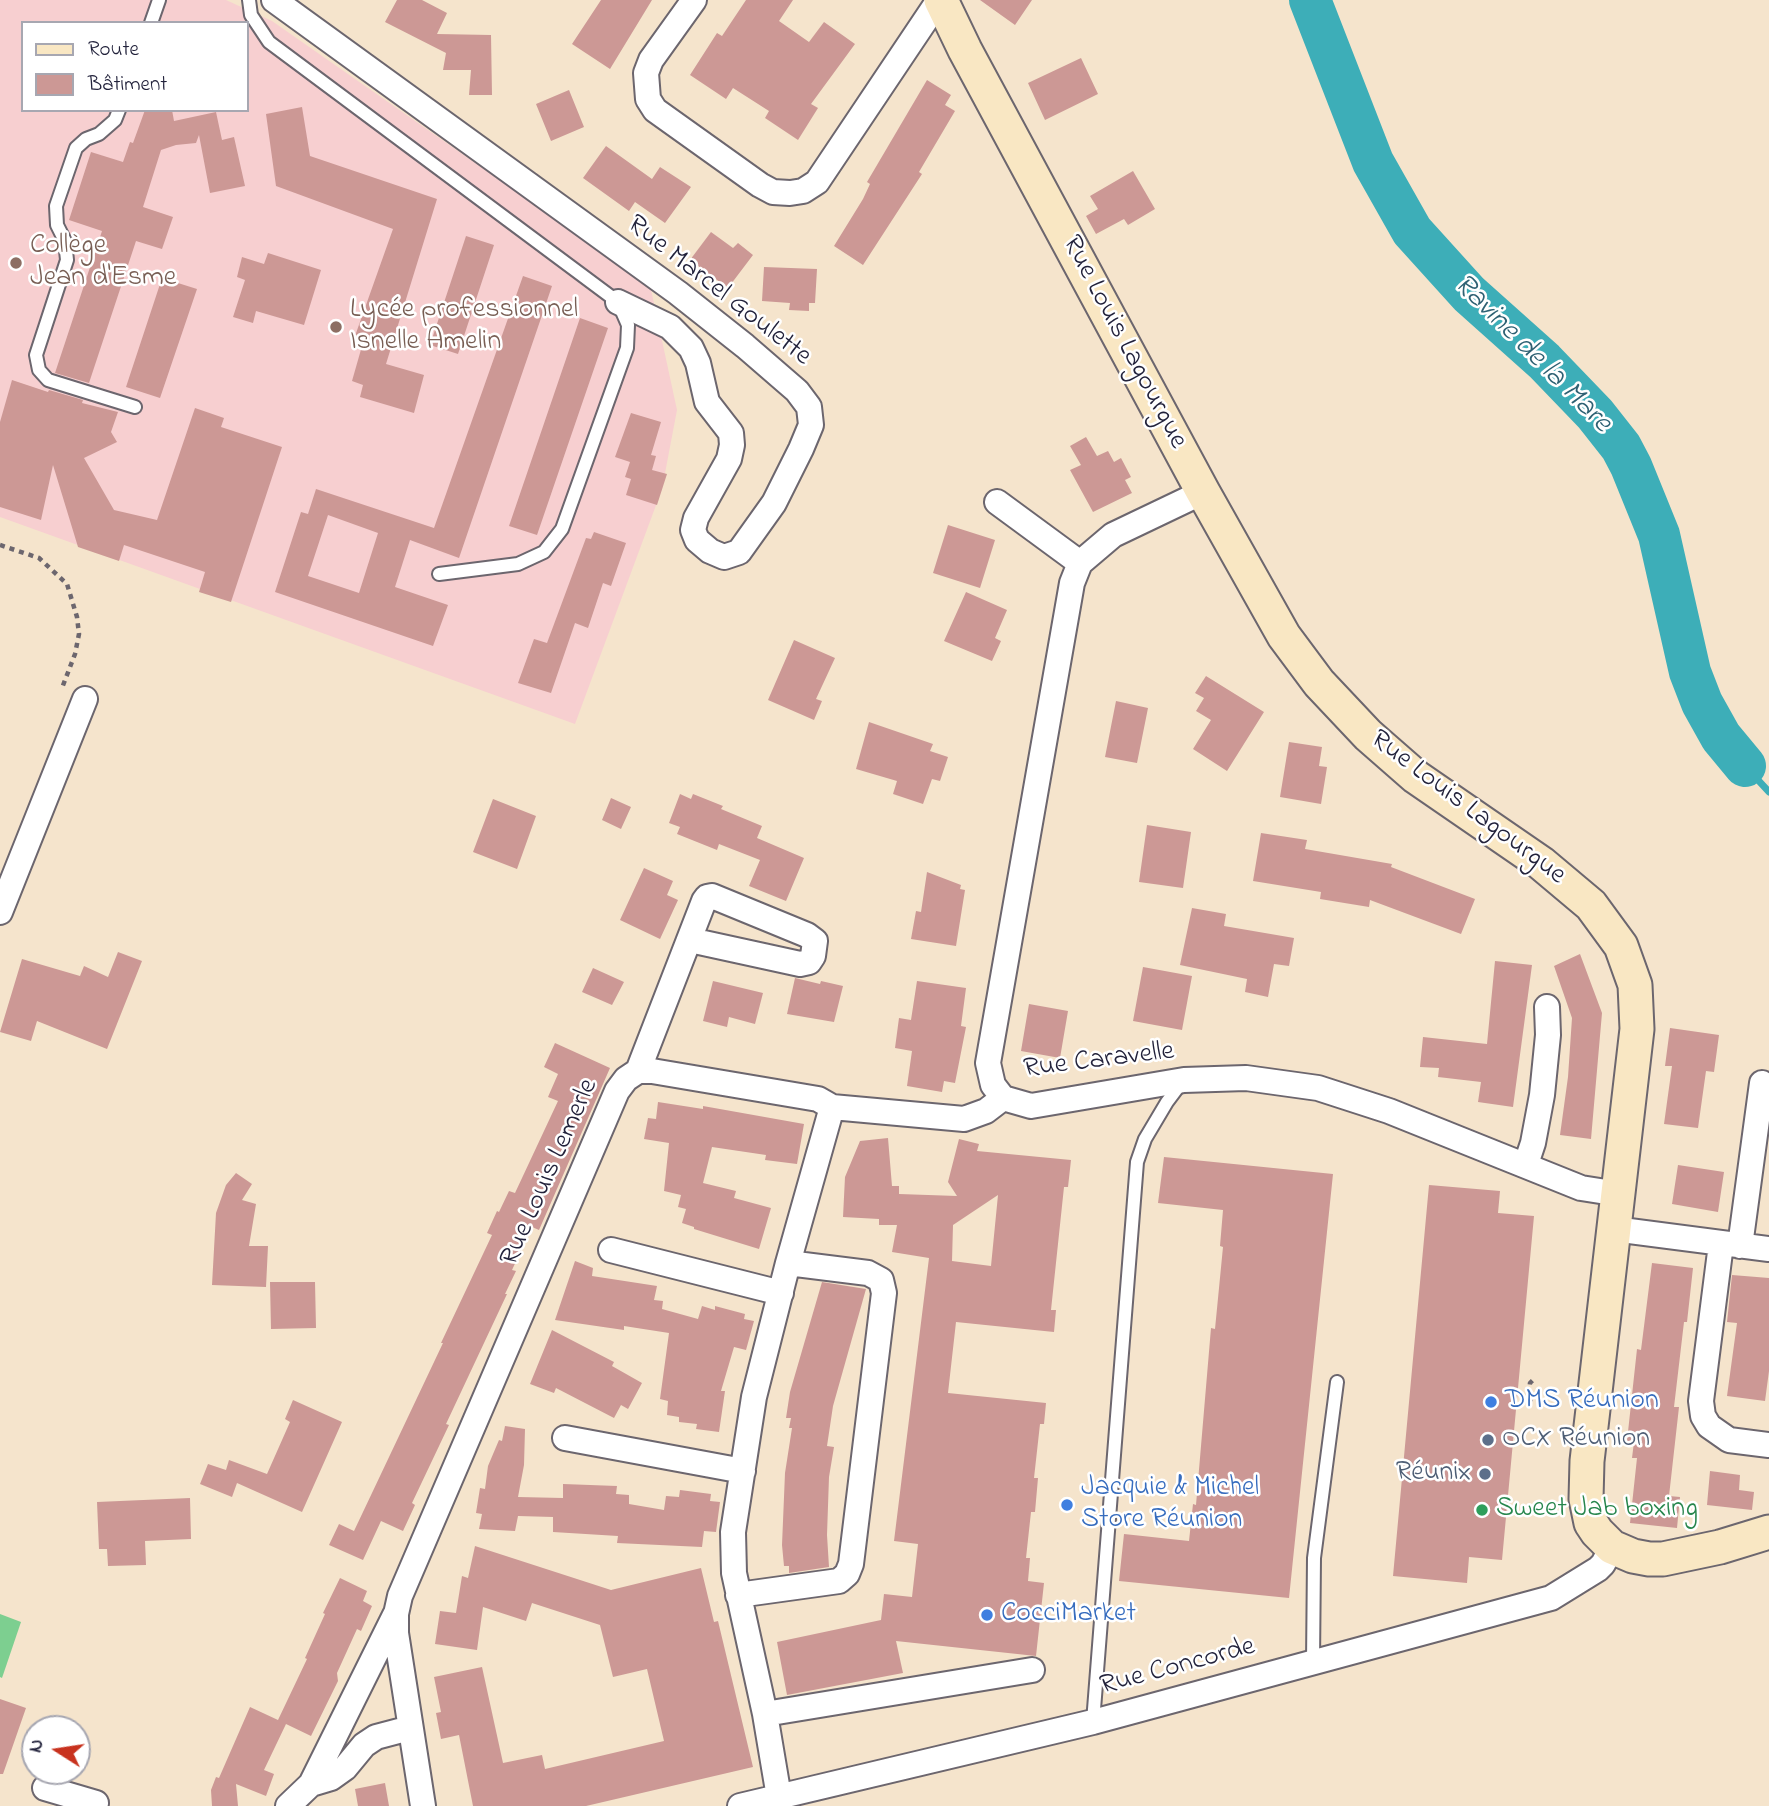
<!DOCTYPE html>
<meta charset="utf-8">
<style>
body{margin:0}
#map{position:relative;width:1769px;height:1806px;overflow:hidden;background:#f5e4cc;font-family:"Indie Flower",sans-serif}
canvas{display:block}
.legend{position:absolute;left:21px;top:21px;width:228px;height:91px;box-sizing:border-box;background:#fff;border:2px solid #a7a7b1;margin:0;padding:9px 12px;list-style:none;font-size:21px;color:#22223b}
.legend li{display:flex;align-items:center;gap:14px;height:35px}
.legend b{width:35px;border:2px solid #a7a7b1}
.north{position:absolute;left:21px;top:1715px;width:70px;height:70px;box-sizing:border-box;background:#fff;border:2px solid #a7a7b1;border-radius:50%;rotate:282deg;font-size:19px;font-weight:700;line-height:28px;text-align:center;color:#22223b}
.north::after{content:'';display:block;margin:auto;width:24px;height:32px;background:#c8321e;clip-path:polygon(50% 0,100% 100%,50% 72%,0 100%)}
</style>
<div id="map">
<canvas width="1769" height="1806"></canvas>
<ul class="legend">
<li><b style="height:9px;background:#f9e7c3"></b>Route</li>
<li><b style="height:19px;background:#cc9895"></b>Bâtiment</li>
</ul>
<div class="north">N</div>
</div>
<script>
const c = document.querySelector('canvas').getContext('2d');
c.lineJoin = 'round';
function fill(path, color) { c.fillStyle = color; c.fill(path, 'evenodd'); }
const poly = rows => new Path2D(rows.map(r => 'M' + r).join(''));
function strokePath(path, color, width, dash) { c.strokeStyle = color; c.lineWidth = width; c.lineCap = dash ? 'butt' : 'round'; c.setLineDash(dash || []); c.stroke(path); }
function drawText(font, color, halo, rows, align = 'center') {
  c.font = font + ' "Indie Flower",sans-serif'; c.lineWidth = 5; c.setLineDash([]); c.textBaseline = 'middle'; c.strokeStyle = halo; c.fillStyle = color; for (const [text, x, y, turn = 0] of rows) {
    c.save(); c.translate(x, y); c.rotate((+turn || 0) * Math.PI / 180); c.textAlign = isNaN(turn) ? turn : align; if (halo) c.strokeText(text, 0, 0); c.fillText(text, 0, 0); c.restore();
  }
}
fill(poly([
 [0,0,226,0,272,21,650,285,677,410,662,489,575,724,0,517],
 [23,23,247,23,247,110,23,110]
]), '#f7cfd0');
fill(poly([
 [0,1614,21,1622,2,1678,0,1677]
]), '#7dcf90');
strokePath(poly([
 [1745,766,1769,792]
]), '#3daeb8', 7);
strokePath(poly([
 [1310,0,1373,162,1412,231,1469,294,1544,361,1595,414,1621,447,1631,466,1659,535,1690,672,1702,703,1721,737,1745,766]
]), '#3daeb8', 42);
fill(poly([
 [397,0,422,0,447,13,437,34,491,35,492,95,469,95,471,70,443,70,446,53,385,22],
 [601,0,652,0,610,69,572,44],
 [746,0,793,0,779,21,809,42,824,22,855,44,811,104,818,108,798,140,765,118,769,111,733,88,726,99,690,75,717,33,722,36],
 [980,0,1032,0,1015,25],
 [1081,58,1098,94,1045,120,1028,83],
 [927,80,951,95,945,105,955,111,919,172,922,174,863,265,834,246,863,199,870,184,867,182],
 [569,90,584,127,551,141,536,104],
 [302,107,310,156,437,199,386,364,424,375,414,413,360,397,363,385,352,381,364,339,355,336,393,229,276,186,266,114],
 [145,110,172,110,174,121,216,112,222,140,234,137,245,186,210,193,199,135,196,143,176,145,161,150,143,207,173,217,162,249,136,241,89,383,55,373,102,231,69,220,91,152,123,162,130,142,133,143],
 [606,146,652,179,660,167,691,187,665,223,635,202,629,211,583,178],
 [1133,171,1155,209,1128,225,1124,219,1096,234,1086,216,1098,209,1090,196],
 [711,232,733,248,738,243,753,255,728,288,690,260],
 [466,236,494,245,458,354,430,345],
 [268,253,321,270,304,325,256,311,253,323,233,317,245,280,237,277,242,257,264,264],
 [764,267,817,269,815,303,809,303,809,311,789,310,790,303,762,301],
 [523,276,552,286,459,558,410,540,395,587,448,605,433,646,275,592,301,512,308,514,316,489,434,528],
 [328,515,378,533,359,593,308,576],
 [162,278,197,289,160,398,126,387],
 [580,318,608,328,537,535,509,526],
 [12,380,48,392,49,390,83,400,82,403,118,412,111,432,117,442,84,458,114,510,157,520,195,408,224,418,221,427,282,447,231,602,199,592,205,572,124,545,119,561,78,547,53,465,41,520,0,507,0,422],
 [631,413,661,422,651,455,656,456,652,470,667,474,657,505,626,495,631,479,625,477,630,462,615,457],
 [1086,437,1097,456,1108,451,1114,462,1121,458,1131,477,1125,480,1132,493,1093,512,1070,470,1081,465,1070,446],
 [948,525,995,540,980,588,933,573],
 [594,532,626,543,611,586,603,583,588,628,575,623,551,693,518,683,534,639,547,643,586,538,591,539],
 [966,592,1007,610,995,638,1001,641,992,661,944,641],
 [794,640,835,658,816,699,822,701,814,720,768,700],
 [1206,676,1264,712,1227,771,1193,749,1211,720,1196,711,1204,698,1195,693],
 [1116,701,1148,708,1137,763,1105,757],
 [869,722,933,744,930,751,948,757,940,781,932,779,923,804,893,794,897,781,856,769],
 [1289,742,1322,747,1319,766,1327,767,1321,804,1280,797],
 [680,794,691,799,693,794,723,806,721,809,762,826,757,838,804,858,786,901,749,886,760,860,719,844,717,850,677,834,680,827,669,823],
 [611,798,631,807,621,829,602,820],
 [493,799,536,816,517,869,473,852],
 [1147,825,1191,832,1183,888,1139,882],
 [1261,833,1307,840,1305,849,1392,864,1391,867,1475,899,1461,934,1370,900,1369,907,1320,899,1321,892,1253,881],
 [644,868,673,881,667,895,678,900,660,939,620,920],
 [927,872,961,885,960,889,965,890,956,946,911,939,916,911,921,912],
 [1192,908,1226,914,1224,926,1294,938,1289,966,1274,964,1268,997,1245,992,1247,979,1180,965],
 [118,952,142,961,107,1049,37,1021,31,1041,0,1032,22,959,80,976,84,966,108,977],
 [1580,954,1602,1013,1591,1139,1560,1135,1568,1077,1572,1018,1554,966],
 [1495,961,1532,965,1513,1107,1478,1102,1481,1082,1438,1077,1439,1068,1420,1067,1423,1037,1487,1044],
 [1143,967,1192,976,1182,1030,1133,1021],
 [593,968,624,982,612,1005,582,992],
 [795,978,820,984,821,981,843,986,834,1022,787,1014],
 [713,981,763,993,755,1024,729,1017,727,1027,703,1021],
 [917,981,966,988,961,1026,966,1027,955,1083,944,1081,942,1092,907,1086,912,1051,895,1048,899,1018,911,1020],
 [1029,1004,1068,1011,1060,1058,1021,1051],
 [1670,1028,1719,1035,1714,1072,1706,1071,1698,1128,1664,1124,1672,1066,1665,1066],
 [555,1043,610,1068,539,1230,532,1227,512,1270,516,1271,505,1294,507,1294,446,1424,449,1425,412,1503,415,1505,403,1531,381,1521,363,1560,329,1545,339,1524,354,1531,443,1343,441,1343,492,1235,487,1233,497,1211,499,1212,509,1191,515,1193,558,1101,548,1097,558,1074,544,1067],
 [658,1102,703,1109,703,1106,804,1124,797,1164,765,1160,766,1155,712,1147,703,1183,736,1191,734,1198,771,1208,759,1249,694,1229,694,1227,682,1223,686,1209,678,1207,681,1195,664,1191,669,1143,644,1139,648,1118,656,1119],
 [888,1138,892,1186,899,1186,899,1194,957,1196,948,1182,959,1139,979,1144,977,1151,1071,1160,1068,1187,1064,1187,1051,1310,1056,1310,1054,1332,956,1322,948,1393,1046,1403,1044,1424,1040,1424,1034,1478,1038,1478,1035,1512,1031,1512,1026,1558,1030,1558,1028,1581,1044,1583,1036,1656,896,1641,903,1673,787,1695,777,1642,881,1620,884,1594,912,1597,918,1544,894,1541,929,1258,892,1252,897,1225,879,1225,879,1219,843,1217,845,1177,860,1141],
 [998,1195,991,1266,952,1261,953,1225],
 [1164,1157,1333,1174,1289,1598,1119,1581,1124,1534,1189,1541,1193,1504,1196,1505,1211,1328,1215,1329,1223,1247,1220,1246,1223,1210,1158,1203],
 [1678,1165,1724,1172,1718,1212,1672,1204],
 [236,1173,252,1184,242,1200,256,1204,249,1246,268,1246,266,1287,212,1285,216,1213,226,1185],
 [1429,1185,1500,1191,1498,1213,1534,1216,1502,1560,1469,1557,1467,1583,1393,1576],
 [575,1261,593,1268,592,1276,657,1286,654,1300,663,1301,662,1309,698,1319,702,1306,715,1310,715,1306,745,1314,744,1319,754,1321,746,1350,734,1347,721,1391,725,1391,719,1432,696,1429,697,1424,679,1422,679,1417,667,1415,668,1401,660,1399,669,1333,624,1326,624,1330,555,1320],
 [1652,1263,1693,1268,1687,1322,1684,1322,1674,1407,1679,1407,1669,1496,1680,1497,1677,1528,1630,1523,1637,1458,1632,1458,1634,1442,1627,1441,1637,1349,1641,1350],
 [1732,1275,1769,1278,1769,1371,1765,1401,1727,1396,1737,1323,1727,1322],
 [270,1282,315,1282,316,1328,271,1329],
 [822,1282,866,1289,833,1406,827,1446,834,1447,829,1477,827,1535,829,1567,789,1573,789,1566,784,1566,782,1545,785,1473,792,1428,789,1428,791,1418,786,1418,790,1392],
 [552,1330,614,1362,612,1366,642,1383,628,1409,621,1405,614,1418,556,1388,554,1393,530,1384],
 [293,1400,342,1422,302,1512,237,1483,232,1497,200,1484,208,1464,226,1470,229,1460,267,1474,290,1422,285,1419],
 [505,1426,525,1429,524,1465,518,1497,563,1498,563,1484,617,1486,616,1494,629,1495,629,1504,664,1510,666,1496,679,1497,680,1490,711,1494,710,1501,720,1502,716,1532,704,1531,702,1547,617,1543,618,1536,553,1532,553,1517,518,1516,515,1531,479,1529,482,1514,476,1513,480,1488,485,1489,488,1466,499,1440,502,1441],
 [1710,1471,1740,1475,1739,1490,1754,1492,1752,1510,1707,1505],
 [190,1498,191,1539,145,1541,146,1565,108,1566,107,1549,99,1549,97,1502],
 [475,1546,611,1590,701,1568,714,1622,718,1621,753,1767,586,1806,473,1806,459,1735,441,1739,436,1713,441,1712,434,1677,482,1667,503,1763,542,1755,545,1769,664,1741,647,1669,613,1677,600,1625,532,1603,526,1621,483,1607,477,1650,435,1644,440,1611,456,1613,462,1576,468,1578],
 [340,1578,367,1591,363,1601,372,1606,361,1631,357,1629,337,1673,338,1681,311,1736,286,1724,264,1770,274,1774,266,1796,236,1784,238,1806,212,1806,211,1790,216,1777,219,1778,250,1707,278,1720,307,1659,305,1658,325,1614,323,1613],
 [0,1699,26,1708,3,1774,0,1774],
 [385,1783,389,1806,358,1806,355,1789]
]), '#cc9895');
const service = poly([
 [249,0,251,15,269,42,618,302,628,325,627,348,562,529,544,552,518,564,439,574],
 [151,23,159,0],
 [119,110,115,120,99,134,86,139,76,148,56,206,57,225,65,241,67,260,36,355,39,370,48,380,135,407],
 [1313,1662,1314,1558,1337,1382],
 [1093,1722,1137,1162,1145,1139,1167,1102,1182,1082]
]);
const minor = poly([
 [274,0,678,293,745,346,797,391,809,407,811,425,801,449,774,503,739,552,724,557,710,551,697,540,693,530,696,518,729,459,732,445,731,433,707,402,698,363,691,348,670,327,618,302],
 [694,0,651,60,646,73,648,99,655,110,760,185,773,192,790,193,803,191,817,182,939,0],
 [1203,492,1113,535,1080,563,1072,583,988,1063,993,1085,1003,1098,1031,1106,1184,1080,1246,1078,1318,1088,1389,1111,1581,1188,1619,1194],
 [997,502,1080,563],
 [0,912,85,699],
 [638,1071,704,901,707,897,712,896,807,935,815,941,813,956,809,962,800,964,690,940],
 [1526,1164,1533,1143,1542,1095,1548,1035,1547,1007],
 [1614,1229,1769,1249],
 [1721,1244,1701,1401,1703,1416,1709,1426,1729,1440,1769,1445],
 [1740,1246,1762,1083],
 [611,1250,781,1293],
 [565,1438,743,1471],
 [738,1595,839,1581,847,1574,851,1564,884,1293,881,1280,868,1273,788,1263],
 [765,1714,1032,1670],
 [311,1784,395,1615],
 [45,1788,96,1803],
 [779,1797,765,1714,734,1573,733,1532,754,1397,788,1263,832,1107],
 [288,1806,311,1784,331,1778,345,1768,364,1745,376,1737,410,1728],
 [423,1806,396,1633,396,1614,400,1596,617,1091,626,1079,638,1071,652,1071,818,1099,832,1107,964,1119,986,1111,1003,1098],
 [740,1806,1093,1722,1551,1598,1598,1569,1603,1564,1612,1547]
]);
const secondary = poly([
 [941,0,965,50,1203,492,1284,636,1319,683,1368,735,1416,777,1541,863,1591,905,1621,946,1635,985,1637,1029,1587,1461,1586,1499,1591,1523,1597,1532,1612,1547,1633,1556,1649,1559,1663,1559,1720,1547,1769,1532]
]);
strokePath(service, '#6c666e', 16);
strokePath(minor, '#6c666e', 28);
strokePath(secondary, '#6c666e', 37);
strokePath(poly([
 [0,545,39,558,67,584,77,617,79,634,75,654,62,688],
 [1532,1402,1528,1400,1530,1383,1534,1379]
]), '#6c666e', 4.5, [5, 5]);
strokePath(service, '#fff', 12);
strokePath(minor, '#fff', 24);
strokePath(secondary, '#f9e7c3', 33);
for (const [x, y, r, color] of [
 [16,263,7,"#8d6e63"],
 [336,327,7,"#8d6e63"],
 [1491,1402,7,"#3f7fe0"],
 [1488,1440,7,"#5c6f8a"],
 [1485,1474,7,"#5c6f8a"],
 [1067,1505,7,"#3f7fe0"],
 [1482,1510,7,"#2e9e5b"],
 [987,1615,7,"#3f7fe0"]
]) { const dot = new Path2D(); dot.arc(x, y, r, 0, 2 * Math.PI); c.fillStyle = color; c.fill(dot); strokePath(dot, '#fff', 2.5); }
drawText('28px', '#785e54', '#fff', [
 ["Collège",30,247],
 ["Jean d'Esme",30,279],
 ["Lycée professionnel",350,311],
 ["Isnelle Amelin",350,343]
], 'left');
drawText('28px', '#22223b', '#fff', [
 ["Rue Marcel Goulette",718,292,38],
 ["Rue Louis Lagourgue",1123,343,62],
 ["Rue Louis Lagourgue",1467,809,37],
 ["Rue Caravelle",1099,1062,-7],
 ["Rue Louis Lemerle",551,1173,-66],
 ["Rue Concorde",1178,1668,-15]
]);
drawText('28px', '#366cbe', '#fff', [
 ["DMS Réunion",1505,1402],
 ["Jacquie & Michel",1081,1489],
 ["Store Réunion",1081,1521],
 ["CocciMarket",1001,1615]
], 'left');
drawText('28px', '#4e5e75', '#fff', [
 ["OCX Réunion",1502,1440],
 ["Réunix",1471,1474,"right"]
], 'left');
drawText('28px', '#27864d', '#fff', [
 ["Sweet Jab boxing",1496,1510]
], 'left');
drawText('italic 30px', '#2e6173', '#fff', [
 ["Ravine de la Mare",1531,355,45]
]);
</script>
